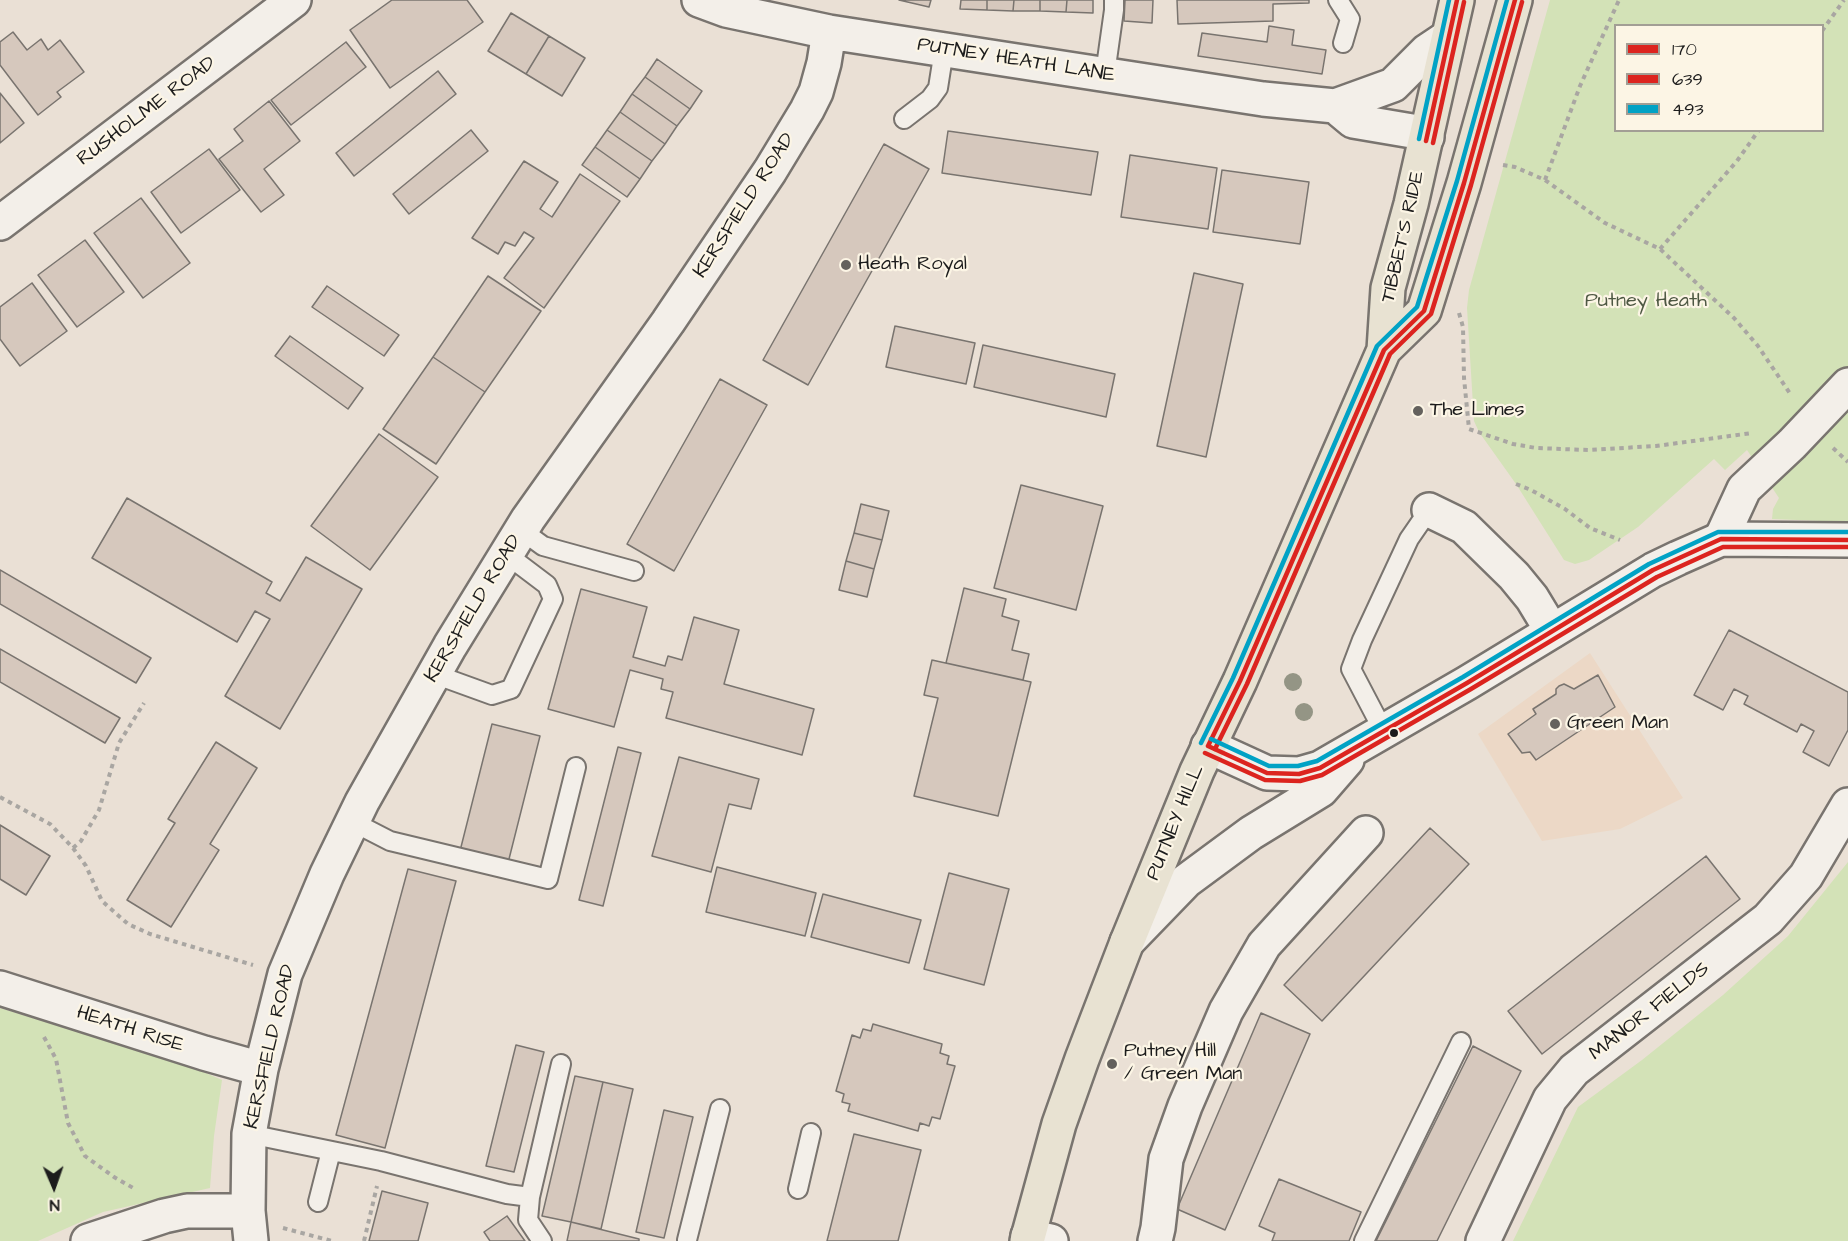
<!DOCTYPE html>
<style>
body{margin:0}
#map{position:relative;width:1848px;height:1241px;overflow:hidden;background:#eae0d5;font-family:"Architects Daughter",sans-serif}
canvas{display:block}
.legend{position:absolute;left:1614px;top:24px;width:210px;height:108px;box-sizing:border-box;background:#fcf5e5;border:2px solid #a29e95;margin:0;padding:8px 10px;list-style:none;font-size:18px;color:#1c1c1c}
.legend li{display:flex;align-items:center;gap:12px;height:30px}
.legend b{width:30px;border:2px solid #a29e95}
.north{position:absolute;left:24px;top:1157px;width:60px;height:60px;-webkit-text-stroke:4px #fcf5e5;paint-order:stroke;rotate:178deg;font-size:16px;font-weight:700;line-height:24px;text-align:center;color:#1c1c1c}
.north::after{content:'';display:block;margin:auto;width:21px;height:27px;background:#1c1c1c;clip-path:polygon(50% 0,100% 100%,50% 72%,0 100%)}
</style>
<div id="map">
<canvas width="1848" height="1241"></canvas>
<ul class="legend">
<li><b style="height:8px;background:#dc241f"></b>170</li>
<li><b style="height:8px;background:#dc241f"></b>639</li>
<li><b style="height:8px;background:#01a2c5"></b>493</li>
</ul>
<div class="north">N</div>
</div>
<script>
const c = document.querySelector('canvas').getContext('2d');
c.lineJoin = 'round';
function fill(path, color) { c.fillStyle = color; c.fill(path, 'evenodd'); }
const poly = rows => new Path2D(rows.map(r => 'M' + r).join(''));
function strokePath(path, color, width, dash) { c.strokeStyle = color; c.lineWidth = width; c.lineCap = dash ? 'butt' : 'round'; c.setLineDash(dash || []); c.stroke(path); }
function drawText(font, color, halo, rows, align = 'center') {
  c.font = font + ' "Architects Daughter",sans-serif'; c.lineWidth = 4.5; c.setLineDash([]); c.textBaseline = 'middle'; c.strokeStyle = halo; c.fillStyle = color; for (const [text, x, y, turn = 0] of rows) {
    c.save(); c.translate(x, y); c.rotate((+turn || 0) * Math.PI / 180); c.textAlign = isNaN(turn) ? turn : align; if (halo) c.strokeText(text, 0, 0); c.fillText(text, 0, 0); c.restore();
  }
}
fill(poly([
 [1590,653,1683,798,1620,829,1542,841,1478,734]
]), '#ecd8c6');
fill(poly([
 [1550,0,1848,0,1848,522,1772,519,1773,509,1779,498,1747,450,1725,470,1714,459,1638,527,1589,560,1575,564,1564,560,1516,484,1479,432,1474,421,1467,308,1469,290],
 [1616,26,1822,26,1822,130,1616,130],
 [1848,862,1848,1241,1513,1241,1578,1107,1642,1060,1723,995,1788,936],
 [0,1008,190,1066,222,1080,214,1136,210,1188,103,1212,38,1241,0,1241]
]), '#d3e2b7');
const building = poly([
 [392,0,467,0,483,22,390,88,350,30,392,0],
 [899,0,931,0,929,7,899,0],
 [961,0,987,0,987,10,960,9,961,0],
 [987,0,1014,0,1013,11,987,10,987,0],
 [1014,0,1040,0,1040,11,1013,11,1014,0],
 [1040,0,1067,0,1066,12,1040,11,1040,0],
 [1067,0,1093,0,1093,13,1066,12,1067,0],
 [1125,0,1153,0,1152,23,1124,21,1125,0],
 [1177,0,1309,0,1309,3,1273,4,1273,21,1178,24,1177,0],
 [511,13,549,36,526,74,488,51,511,13],
 [1269,26,1294,30,1292,45,1326,50,1322,74,1198,56,1202,33,1267,42,1269,26],
 [13,32,27,50,41,39,48,50,60,40,84,72,57,92,61,97,38,115,0,65,0,42,13,32],
 [549,36,585,58,562,96,526,74,549,36],
 [346,42,366,67,291,125,271,100,346,42],
 [657,59,702,91,690,109,645,77,657,59],
 [438,71,456,94,354,176,336,153,438,71],
 [645,77,690,109,677,126,632,94,645,77],
 [0,93,24,123,0,143,0,93],
 [632,94,677,126,665,144,620,112,632,94],
 [269,101,300,141,264,169,284,195,261,212,219,159,243,141,234,129,269,101],
 [620,112,665,144,652,161,607,130,620,112],
 [471,130,488,151,409,214,393,194,471,130],
 [607,130,652,161,640,179,595,147,607,130],
 [948,131,1098,152,1091,195,942,173,948,131],
 [884,144,929,169,808,385,763,360,884,144],
 [595,147,640,179,627,197,582,165,595,147],
 [209,149,240,190,181,233,151,192,209,149],
 [1130,155,1217,168,1208,229,1121,217,1130,155],
 [524,161,558,182,540,209,552,217,580,174,620,201,544,308,504,278,534,238,524,232,515,246,505,242,498,254,472,238,524,161],
 [1222,170,1309,182,1300,244,1213,232,1222,170],
 [141,198,190,263,143,298,94,233,141,198],
 [85,240,124,292,77,327,38,275,85,240],
 [1194,273,1243,284,1206,457,1157,446,1194,273],
 [488,276,541,311,485,392,433,357,488,276],
 [32,283,67,331,20,366,0,339,0,307,32,283],
 [327,286,399,335,384,356,312,307,327,286],
 [895,326,975,343,966,384,886,367,895,326],
 [290,336,363,388,348,409,275,356,290,336],
 [983,345,1115,374,1106,417,974,387,983,345],
 [433,357,485,392,436,464,383,429,433,357],
 [720,379,767,405,674,571,627,544,720,379],
 [379,434,438,477,370,570,311,526,379,434],
 [1021,485,1103,506,1076,610,994,588,1021,485],
 [127,498,272,582,266,593,280,601,306,557,362,589,280,729,225,696,270,619,255,611,237,642,92,558,127,498],
 [861,504,889,511,882,540,854,533,861,504],
 [854,533,882,540,874,569,846,561,854,533],
 [846,561,874,569,867,597,839,590,846,561],
 [0,570,151,658,136,683,0,604,0,570],
 [964,588,1006,599,1002,616,1019,621,1012,650,1029,654,1023,680,946,663,964,588],
 [581,589,647,607,633,657,665,666,668,656,682,660,694,617,739,630,724,684,814,709,802,755,666,718,673,692,661,689,663,679,630,670,614,727,548,709,581,589],
 [1729,630,1848,692,1848,730,1829,766,1803,752,1814,731,1801,724,1797,732,1744,704,1748,696,1734,689,1723,710,1694,695,1729,630],
 [0,649,120,718,105,743,0,682,0,649],
 [932,660,1031,682,998,816,914,796,938,698,924,695,932,660],
 [1598,675,1615,707,1536,760,1530,752,1522,753,1508,734,1536,714,1533,709,1556,694,1556,689,1559,686,1564,684,1574,689,1598,675],
 [492,724,540,736,508,863,460,851,492,724],
 [216,742,257,768,210,844,219,850,171,927,127,900,175,823,168,819,216,742],
 [618,747,641,753,603,906,579,900,618,747],
 [679,757,759,779,751,809,729,804,711,872,652,856,679,757],
 [0,825,50,856,26,895,0,879,0,825],
 [1430,828,1469,864,1322,1021,1284,985,1430,828],
 [1706,856,1740,899,1542,1054,1508,1011,1706,856],
 [717,867,816,893,805,936,706,912,717,867],
 [408,869,456,881,385,1148,336,1135,408,869],
 [949,873,1009,889,984,985,924,969,949,873],
 [823,894,921,920,909,963,811,937,823,894],
 [1261,1013,1310,1034,1225,1230,1177,1209,1261,1013],
 [873,1024,942,1044,940,1053,949,1056,947,1064,955,1066,940,1119,932,1117,929,1126,920,1123,918,1131,848,1111,850,1104,842,1102,844,1094,836,1091,852,1035,860,1038,863,1029,871,1031,873,1024],
 [516,1045,544,1052,514,1172,486,1166,516,1045],
 [1473,1046,1521,1071,1437,1241,1376,1241,1473,1046],
 [575,1076,603,1082,571,1222,542,1216,575,1076],
 [603,1082,633,1089,601,1229,571,1222,603,1082],
 [664,1110,693,1117,664,1238,636,1232,664,1110],
 [854,1134,921,1150,898,1241,827,1241,854,1134],
 [1279,1179,1361,1212,1349,1241,1272,1241,1275,1233,1259,1226,1279,1179],
 [382,1191,428,1203,418,1241,369,1241,382,1191],
 [507,1216,525,1241,490,1241,484,1232,507,1216],
 [571,1222,639,1239,639,1241,567,1241,571,1222]
]);
fill(building, '#d6c8bd');
strokePath(building, '#79746f', 1.5);
const lane = poly([
 [1338,0,1350,19,1343,43],
 [1105,74,1114,10,1114,0],
 [904,119,930,99,938,88,944,50],
 [521,530,543,546,634,571],
 [434,674,492,695,511,689,553,599,547,585,506,554],
 [1384,732,1351,669,1362,640,1409,539,1429,510],
 [353,822,390,841,548,879,576,767],
 [249,1134,381,1161,507,1194,530,1197],
 [798,1189,811,1133],
 [318,1202,331,1151],
 [687,1240,720,1109],
 [542,1241,528,1220,530,1197,561,1064],
 [1364,1241,1461,1042]
]);
const street = poly([
 [699,0,726,10,829,32,1263,99,1335,106,1393,85,1427,51,1448,37],
 [1335,106,1353,121,1412,131,1427,137],
 [0,223,294,0],
 [1429,510,1464,527,1514,576,1532,598,1552,631],
 [1721,539,1744,489,1792,444,1848,385],
 [0,988,204,1053,261,1069],
 [1028,1236,1051,1241],
 [88,1241,164,1216,187,1211,248,1211],
 [251,1241,248,1211,249,1134,261,1069,285,974,327,874,362,802,450,646,528,519,668,322,770,171,807,110,816,92,824,63,829,32],
 [1155,1241,1158,1228,1166,1159,1185,1106,1226,1011,1264,945,1366,833],
 [1483,1241,1550,1099,1574,1070,1768,919,1806,876,1848,805]
]);
const secondary = poly([
 [1208,746,1267,773,1299,774,1320,768,1467,683,1653,570,1678,558,1721,539,1848,540],
 [1127,942,1186,881,1251,833,1321,790,1347,760]
]);
const primary = poly([
 [1384,350,1424,311,1464,183,1515,0],
 [1027,1241,1059,1124,1082,1059,1127,942,1197,771,1240,681,1384,350,1388,288,1411,204,1457,0]
]);
strokePath(lane, '#79746f', 22);
strokePath(street, '#79746f', 38);
strokePath(secondary, '#79746f', 38);
strokePath(primary, '#79746f', 38);
strokePath(poly([
 [1822,31,1844,0],
 [1503,165,1515,167,1545,180,1605,223,1660,249,1734,318,1758,346,1791,395],
 [1545,180,1580,86,1619,0],
 [1660,249,1737,161,1759,130],
 [1459,313,1463,327,1464,378,1469,429,1513,444,1536,448,1588,450,1656,446,1752,433],
 [1833,448,1848,462],
 [1516,484,1531,490,1565,509,1590,528,1620,540],
 [0,797,50,824,73,848,86,866,102,901,128,924,150,934,253,965],
 [73,848,81,841,99,810,119,743,144,703],
 [44,1037,56,1059,68,1123,85,1156,114,1177,135,1189],
 [283,1228,332,1241],
 [364,1241,377,1186]
]), '#a9a6a2', 4, [4.5, 4.5]);
strokePath(lane, '#f3efe9', 18);
strokePath(street, '#f3efe9', 33);
strokePath(secondary, '#f3efe9', 33);
strokePath(primary, '#e8e2d2', 33);
strokePath(poly([
 [1426,141,1457,0],
 [1208,746,1240,681,1384,350,1424,311,1464,183,1515,0],
 [1208,746,1267,773,1299,774,1320,768,1467,683,1653,570,1721,539,1848,540]
]), '#dc241f', 4.5);
strokePath(poly([
 [1433,143,1464,2],
 [1215,749,1247,684,1390,354,1431,314,1471,185,1522,2],
 [1205,753,1265,780,1300,781,1322,775,1471,689,1657,577,1723,547,1848,547]
]), '#dc241f', 4.5);
strokePath(poly([
 [1419,139,1449,0],
 [1211,739,1269,766,1298,766,1317,761,1463,677,1649,564,1718,532,1848,532],
 [1201,743,1233,678,1377,346,1417,307,1457,181,1507,0]
]), '#01a2c5', 4.5);
c.fillStyle = '#949585';
for (const [x, y] of [
 [1293,682],
 [1304,712]
]) { c.beginPath(); c.arc(x, y, 9, 0, 2 * Math.PI); c.fill(); }
for (const [x, y, r, color] of [
 [846,265,6,"#64615d"],
 [1418,411,6,"#64615d"],
 [1555,724,6,"#64615d"],
 [1394,733,5,"#1c1c1c"],
 [1112,1064,6,"#64615d"]
]) { const dot = new Path2D(); dot.arc(x, y, r, 0, 2 * Math.PI); c.fillStyle = color; c.fill(dot); strokePath(dot, '#fcf5e5', 2); }
drawText('20px', '#1c1c1c', '#fcf5e5', [
 ["PUTNEY HEATH LANE",1016,61,9],
 ["RUSHOLME ROAD",147,112,-37],
 ["KERSFIELD ROAD",745,206,-57],
 ["TIBBET'S RIDE",1404,237,-77],
 ["KERSFIELD ROAD",474,609,-59],
 ["PUTNEY HILL",1176,823,-68],
 ["MANOR FIELDS",1650,1012,-38],
 ["HEATH RISE",130,1030,18],
 ["KERSFIELD ROAD",271,1047,-77]
]);
drawText('20px', '#1c1c1c', '#fcf5e5', [
 ["Heath Royal",858,265],
 ["The Limes",1430,411],
 ["Green Man",1567,724],
 ["Putney Hill",1124,1052],
 ["/ Green Man",1124,1075]
], 'left');
drawText('20px', '#4e5843', '#fcf5e5', [
 ["Putney Heath",1646,302]
]);
</script>
